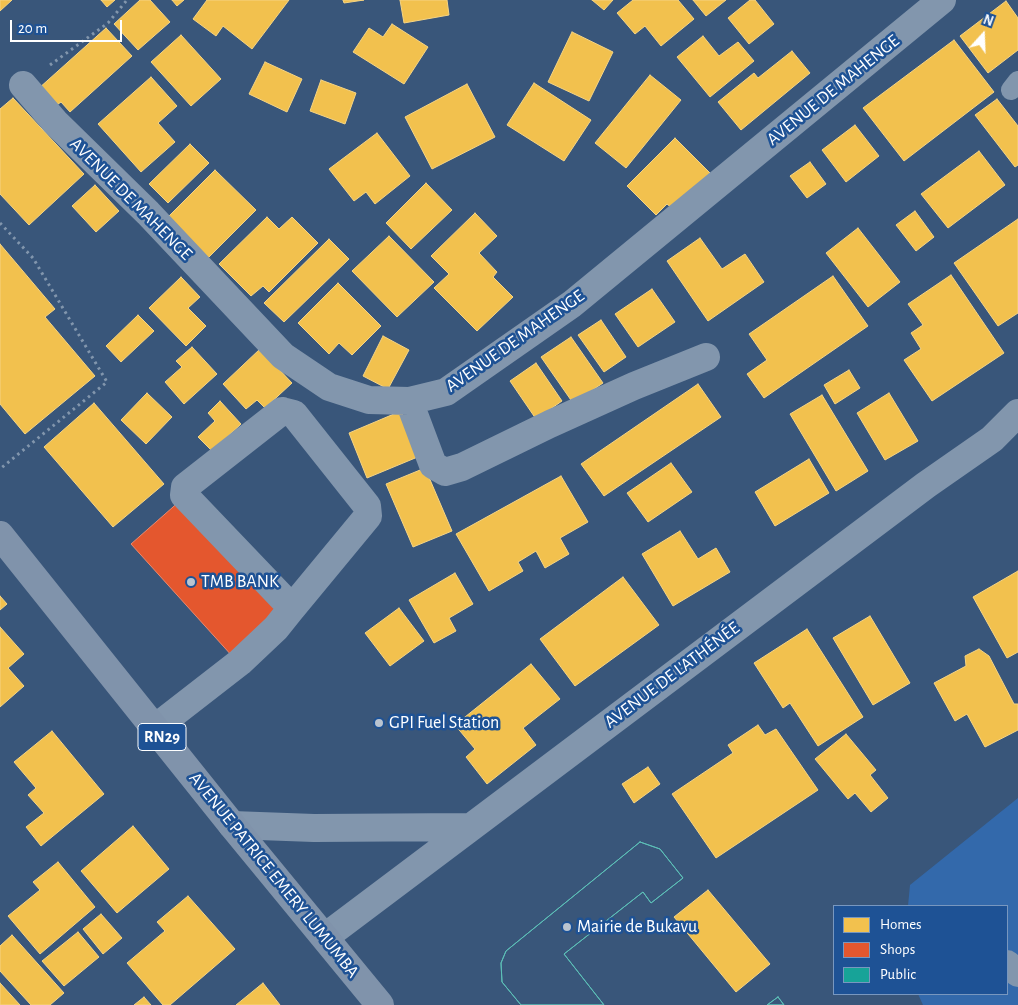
<!DOCTYPE html>
<meta charset="utf-8">
<style>
body{margin:0}
#map{position:relative;width:1018px;height:1005px;overflow:hidden;background:#39567a;font-family:"Alegreya Sans",sans-serif}
canvas{display:block}
.legend{position:absolute;left:833px;top:905px;width:175px;height:90px;box-sizing:border-box;background:#1e5295;border:1px solid #7897bf;margin:0;padding:6px 9px;list-style:none;font-size:15px;color:#fff}
.legend li{display:flex;align-items:center;gap:10px;height:25px}
.legend b{width:25px;border:1px solid #7897bf}
.north{position:absolute;left:958px;top:10px;width:50px;height:50px;-webkit-text-stroke:4px #1e5295;paint-order:stroke;rotate:20deg;font-size:14px;font-weight:700;line-height:20px;text-align:center;color:#fff}
.north::after{content:'';display:block;margin:auto;width:18px;height:22px;background:#fff;clip-path:polygon(50% 0,100% 100%,50% 72%,0 100%)}
.scale{position:absolute;left:10px;top:20px;width:112px;height:22px;box-sizing:border-box;border:2px solid #fff;border-top:0;padding-left:6px;font-size:15px;line-height:18px;white-space:nowrap;color:#fff;-webkit-text-stroke:4px #1e5295;paint-order:stroke}
</style>
<div id="map">
<canvas width="1018" height="1005"></canvas>
<ul class="legend">
<li><b style="height:14px;background:#f2c14e"></b>Homes</li>
<li><b style="height:14px;background:#e4572e"></b>Shops</li>
<li><b style="height:14px;background:#17a398"></b>Public</li>
</ul>
<div class="north">N</div>
<div class="scale">20 m</div>
</div>
<script>
const c = document.querySelector('canvas').getContext('2d');
c.lineJoin = 'round';
function fill(path, color) { c.fillStyle = color; c.fill(path, 'evenodd'); }
const poly = rows => new Path2D(rows.map(r => 'M' + r).join(''));
function strokePath(path, color, width, dash) { c.strokeStyle = color; c.lineWidth = width; c.lineCap = dash ? 'butt' : 'round'; c.setLineDash(dash || []); c.stroke(path); }
function drawText(font, color, halo, rows, align = 'center') {
  c.font = font + ' "Alegreya Sans",sans-serif'; c.lineWidth = 5; c.setLineDash([]); c.textBaseline = 'middle'; c.strokeStyle = halo; c.fillStyle = color; for (const [text, x, y, turn = 0] of rows) {
    c.save(); c.translate(x, y); c.rotate((+turn || 0) * Math.PI / 180); c.textAlign = isNaN(turn) ? turn : align; if (halo) c.strokeText(text, 0, 0); c.fillText(text, 0, 0); c.restore();
  }
}
fill(poly([
 [1018,798,1018,1005,923,1005,918,994,1007,994,1007,906,908,906,910,885]
]), '#3369ab');
const homes = poly([
 [0,0,12,0,0,11,0,0],
 [101,0,115,0,107,7,101,0],
 [140,0,150,0,170,22,138,50,114,24,140,0],
 [172,0,184,0,177,6,172,0],
 [207,0,289,0,252,49,223,26,216,36,193,19,207,0],
 [343,0,364,0,344,3,343,0],
 [400,0,447,0,449,15,404,23,400,0],
 [592,0,613,0,604,10,592,0],
 [633,0,678,0,694,19,661,46,645,26,635,34,617,13,633,0],
 [693,0,726,0,706,16,693,0],
 [750,0,755,0,774,24,749,44,728,18,750,0],
 [1006,1,1018,18,1018,50,988,73,960,36,1006,1],
 [392,24,428,47,404,84,353,52,369,28,383,37,392,24],
 [106,28,132,56,70,112,61,102,54,107,38,89,106,28],
 [572,32,613,52,589,101,548,82,572,32],
 [181,35,221,79,191,106,151,62,181,35],
 [703,36,719,56,738,42,754,61,710,97,677,57,703,36],
 [954,40,994,92,904,161,863,108,954,40],
 [792,51,810,73,741,130,718,102,754,73,758,78,792,51],
 [265,62,302,79,287,112,249,94,265,62],
 [650,75,681,100,626,168,595,143,650,75],
 [151,77,177,106,158,123,175,142,141,172,98,124,151,77],
 [321,80,356,93,345,124,310,111,321,80],
 [534,83,591,120,564,161,507,125,534,83],
 [467,84,495,137,432,169,405,117,467,84],
 [13,98,84,174,29,225,0,194,0,109,13,98],
 [997,99,1018,126,1018,165,1015,167,975,115,997,99],
 [855,125,879,156,846,182,822,150,855,125],
 [377,133,410,176,375,204,366,192,354,201,329,169,377,133],
 [675,138,710,173,673,209,667,204,656,215,627,186,675,138],
 [190,144,209,163,168,203,149,184,190,144],
 [979,151,1005,185,948,228,921,194,979,151],
 [810,162,826,184,807,198,790,176,810,162],
 [215,170,256,210,206,260,166,219,215,170],
 [426,183,452,210,411,249,386,223,426,183],
 [95,185,119,211,96,232,72,206,95,185],
 [915,211,934,237,916,251,896,225,915,211],
 [475,213,497,236,479,253,497,272,493,277,513,297,477,331,434,288,449,274,431,256,475,213],
 [267,217,279,229,292,217,318,243,269,292,263,286,251,296,219,264,267,217],
 [1018,219,1018,313,998,326,954,263,1018,219],
 [858,228,900,282,868,307,826,253,858,228],
 [389,236,434,282,397,317,352,271,389,236],
 [700,238,722,269,745,254,764,282,708,321,667,261,700,238],
 [329,239,349,259,284,322,264,303,329,239],
 [0,244,55,309,45,317,95,376,25,434,0,404,0,244],
 [951,275,1004,353,932,401,904,360,921,349,911,333,923,325,908,304,951,275],
 [833,276,868,326,764,398,747,374,767,360,749,334,833,276],
 [181,277,200,297,188,308,206,326,186,346,149,308,181,277],
 [338,283,381,326,352,355,339,343,329,354,298,323,338,283],
 [652,289,675,322,638,347,615,314,652,289],
 [138,315,154,331,121,362,106,346,138,315],
 [601,320,626,357,604,372,578,335,601,320],
 [383,336,409,350,388,389,363,376,383,336],
 [571,337,603,383,573,403,541,357,571,337],
 [192,347,217,374,184,404,165,382,182,367,176,361,192,347],
 [260,349,292,383,265,408,257,400,246,409,223,384,260,349],
 [536,363,562,401,536,419,510,381,536,363],
 [849,370,860,388,835,404,824,385,849,370],
 [698,384,721,417,604,496,581,464,698,384],
 [147,393,172,417,146,444,121,420,147,393],
 [889,393,918,441,885,460,857,413,889,393],
 [822,395,868,471,836,491,790,414,822,395],
 [220,401,241,424,212,451,198,437,215,421,208,413,220,401],
 [94,403,164,484,113,527,44,447,94,403],
 [401,411,420,456,367,478,349,433,401,411],
 [809,459,829,493,775,526,755,492,809,459],
 [671,463,692,492,648,522,627,493,671,463],
 [425,468,452,531,413,547,386,484,425,468],
 [561,476,588,522,560,538,569,554,545,568,536,551,518,562,523,571,489,591,456,534,561,476],
 [680,531,698,559,716,548,730,572,673,606,642,554,680,531],
 [1018,571,1018,652,1007,658,973,597,1018,571],
 [455,573,473,604,449,618,456,631,434,643,409,600,455,573],
 [623,577,659,625,575,686,540,639,623,577],
 [0,596,7,604,0,610,0,596],
 [399,608,424,641,390,666,365,633,399,608],
 [870,616,910,683,873,705,833,638,870,616],
 [0,627,24,654,8,668,24,686,0,707,0,627],
 [807,629,863,717,818,746,790,703,783,708,754,663,807,629],
 [979,649,989,656,1014,704,1018,704,1018,730,985,747,967,714,955,721,934,683,966,666,965,656,979,649],
 [531,664,560,699,523,728,536,745,487,784,466,757,475,749,455,725,531,664],
 [758,725,765,735,776,729,818,790,716,858,672,794,733,753,728,745,758,725],
 [52,731,104,794,41,846,26,827,44,813,28,795,36,788,14,762,52,731],
 [846,734,876,770,870,775,888,798,871,812,855,793,848,799,815,759,846,734],
 [648,767,660,784,634,803,622,784,648,767],
 [133,826,169,869,117,913,81,871,133,826],
 [58,862,95,907,40,954,8,916,40,890,33,882,58,862],
 [708,890,770,964,736,992,674,917,708,890],
 [188,896,235,949,170,1005,163,1005,127,963,165,931,157,922,188,896],
 [101,914,122,938,103,954,83,929,101,914],
 [78,932,99,957,64,986,42,961,78,932],
 [12,935,64,993,50,1005,31,1005,0,971,0,946,12,935],
 [0,983,20,1005,0,1005,0,983],
 [263,983,280,1005,236,1005,263,983],
 [144,997,151,1005,134,1005,144,997]
]);
fill(homes, '#f2c14e');
strokePath(homes, '#f6d483', 1);
const shops = poly([
 [181,500,282,614,233,657,131,544,181,500]
]);
fill(shops, '#e4572e');
strokePath(shops, '#ec896d', 1);
const public = poly([
 [640,842,660,849,683,878,651,903,643,892,564,954,604,1005,521,1005,502,982,501,963,506,951,640,842],
 [640,842,660,849,683,878,651,903,643,892,564,954,604,1005,521,1005,502,982,501,963,506,951,640,842],
 [778,997,784,1005,767,1005,778,997],
 [778,997,784,1005,767,1005,778,997]
]);
fill(public, '#17a398');
strokePath(public, '#5dbfb7', 1);
strokePath(poly([
 [50,65,108,23,127,0],
 [0,223,33,258,107,382,0,469]
]), '#8296ad', 3, [2.5, 4]);
strokePath(poly([
 [1011,90,1018,81]
]), '#8296ad', 20);
strokePath(poly([
 [23,85,55,122,148,213,283,356,329,387,369,400,409,401,446,392,572,304,942,0],
 [409,401,433,465,445,472,462,467,550,424,634,386,706,357],
 [282,411,294,414,367,506,368,516,292,608,184,495,185,487,282,411],
 [155,728,240,662,276,628,292,608],
 [232,825,314,828,470,827],
 [325,937,926,485,992,439,1018,413],
 [1007,964,1018,973]
]), '#8296ad', 28);
strokePath(poly([
 [0,535,232,825,380,1005]
]), '#8093ab', 28);
for (const [x, y, r, color] of [
 [191,582,5,"#bac4d0"],
 [379,723,5,"#bac4d0"],
 [567,927,5,"#bac4d0"]
]) { const dot = new Path2D(); dot.arc(x, y, r, 0, 2 * Math.PI); c.fillStyle = color; c.fill(dot); strokePath(dot, '#1e5295', 2); }
for (const [x, y, w] of [
 [162,737,48]
]) { const box = new Path2D(); box.roundRect(x - w / 2, y - 13.5, w, 27, 4); c.fillStyle = '#1e5295'; c.fill(box); strokePath(box, '#fff', 1); }
drawText('bold 16px', '#fff', null, [
 ["RN29",162,737]
]);
drawText('18px', '#fff', '#1e5295', [
 ["AVENUE DE MAHENGE",833,90,-39],
 ["AVENUE DE MAHENGE",131,199,45],
 ["AVENUE DE MAHENGE",515,341,-35],
 ["AVENUE DE L'ATHÉNÉE",672,675,-37],
 ["AVENUE PATRICE EMERY LUMUMBA",274,875,51]
]);
drawText('18px', '#fff', '#1e5295', [
 ["TMB BANK",201,582],
 ["GPI Fuel Station",389,723],
 ["Mairie de Bukavu",577,927]
], 'left');
</script>
